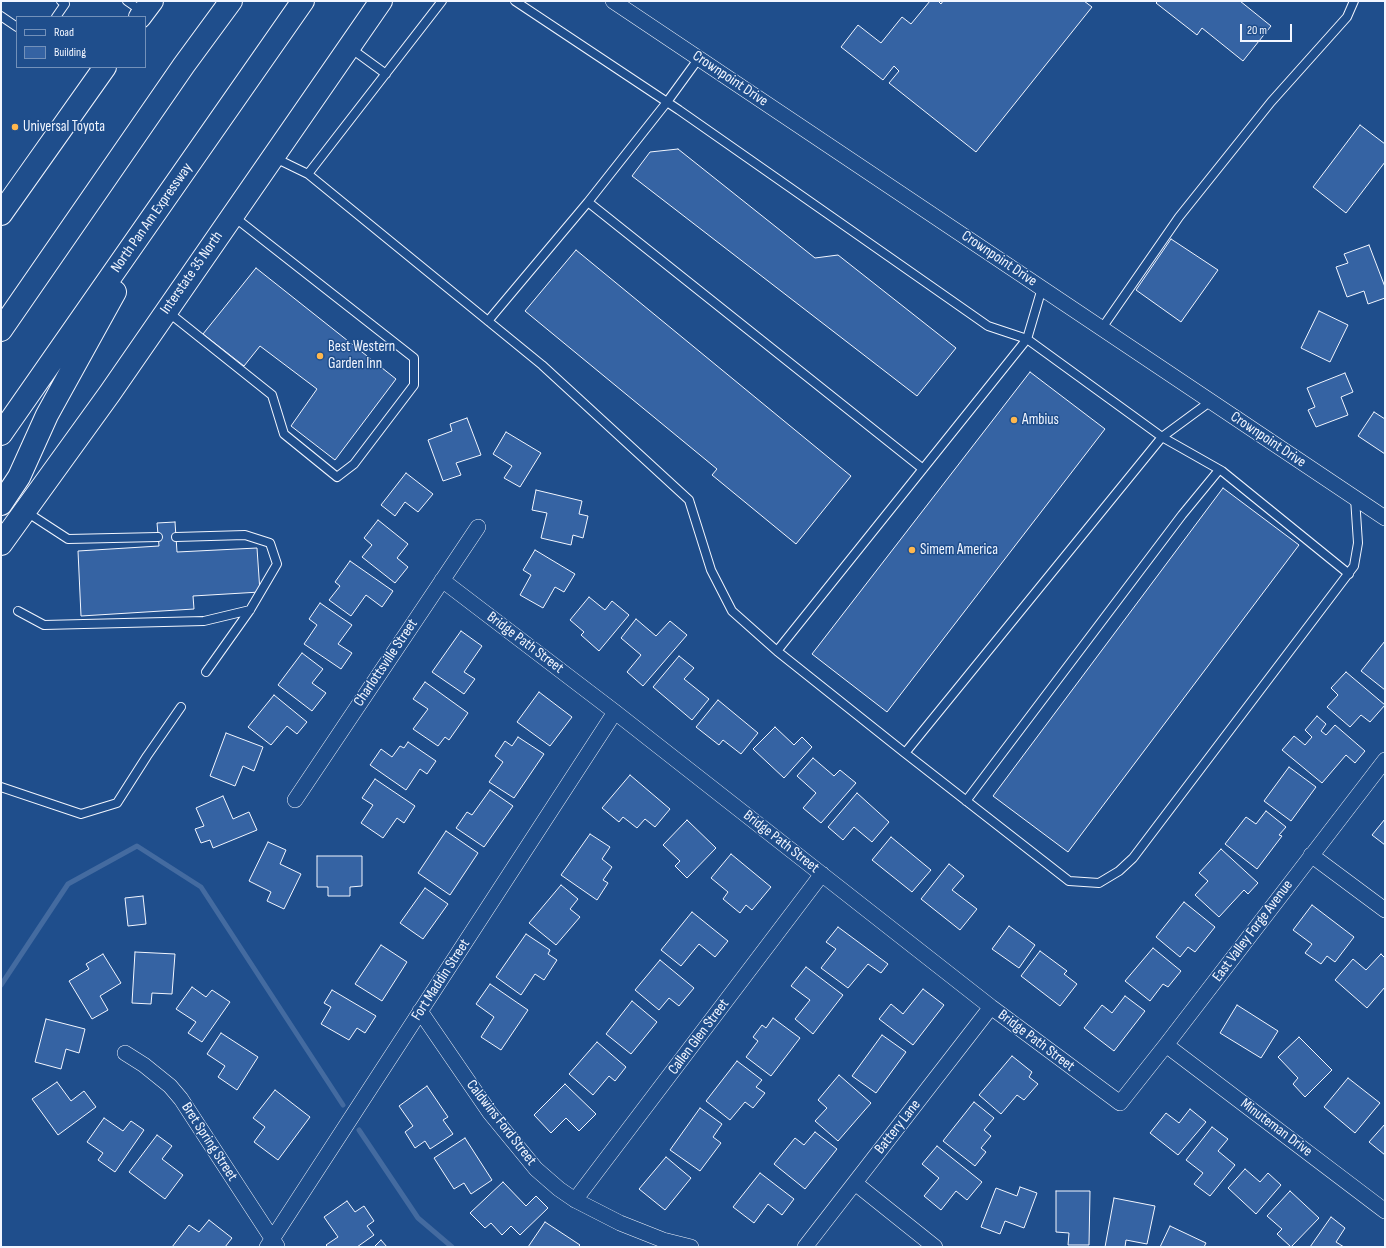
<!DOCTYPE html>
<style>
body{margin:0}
#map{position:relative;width:1386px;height:1248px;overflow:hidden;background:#1f4e8c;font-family:"Sofia Sans Condensed",sans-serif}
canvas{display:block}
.frame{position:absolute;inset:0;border:2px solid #f2f6ff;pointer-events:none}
.legend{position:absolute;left:16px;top:16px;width:130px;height:52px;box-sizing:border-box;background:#1f4e8c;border:1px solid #7391ba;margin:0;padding:5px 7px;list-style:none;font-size:12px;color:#f2f6ff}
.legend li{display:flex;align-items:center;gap:8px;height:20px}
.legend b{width:20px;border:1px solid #7391ba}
.scale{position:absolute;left:1240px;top:24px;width:52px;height:18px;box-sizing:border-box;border:2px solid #f2f6ff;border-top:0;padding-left:5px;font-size:12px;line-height:14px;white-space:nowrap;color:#f2f6ff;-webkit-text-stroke:3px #1f4e8c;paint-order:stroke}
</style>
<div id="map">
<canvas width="1386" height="1248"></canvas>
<div class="frame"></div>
<ul class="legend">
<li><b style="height:5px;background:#1f4e8c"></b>Road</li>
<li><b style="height:11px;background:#3563a3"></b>Building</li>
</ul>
<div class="scale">20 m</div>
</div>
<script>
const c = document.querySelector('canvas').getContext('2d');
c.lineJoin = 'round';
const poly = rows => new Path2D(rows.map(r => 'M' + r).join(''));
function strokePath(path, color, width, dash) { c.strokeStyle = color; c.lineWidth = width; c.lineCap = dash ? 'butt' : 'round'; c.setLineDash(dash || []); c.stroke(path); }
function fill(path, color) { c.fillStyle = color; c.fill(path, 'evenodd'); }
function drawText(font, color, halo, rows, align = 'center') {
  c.font = font + ' "Sofia Sans Condensed",sans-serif'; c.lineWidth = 3; c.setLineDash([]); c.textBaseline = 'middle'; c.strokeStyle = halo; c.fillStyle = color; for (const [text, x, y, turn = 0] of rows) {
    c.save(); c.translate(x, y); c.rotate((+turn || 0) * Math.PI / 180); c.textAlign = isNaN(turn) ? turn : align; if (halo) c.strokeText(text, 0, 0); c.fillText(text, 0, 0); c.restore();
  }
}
strokePath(poly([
 [1,985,68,884,137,846,201,887,343,1105],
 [359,1130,418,1218,452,1247]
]), '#446ba0', 5);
const building = poly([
 [930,1,938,1,941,4,943,1,1084,1,1092,7,976,152,889,83,899,71,894,66,883,80,841,47,858,25,881,43,902,17,911,24,930,1],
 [1158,1,1240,1,1271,26,1243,61,1202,28,1197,35,1156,3,1158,1],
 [1360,125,1385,144,1385,162,1346,213,1313,187,1360,125],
 [678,149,815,258,838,255,956,348,917,396,632,176,650,152,678,149],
 [1171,239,1218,270,1181,322,1136,290,1171,239],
 [1369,245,1385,287,1385,298,1368,304,1364,291,1347,297,1336,267,1348,263,1344,254,1369,245],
 [576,250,851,476,796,544,712,475,717,469,525,311,576,250],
 [256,268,396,379,335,460,291,426,317,389,260,346,244,366,203,334,256,268],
 [1319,311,1348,325,1330,362,1301,348,1319,311],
 [1030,372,1105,429,887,712,812,654,1030,372],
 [1345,373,1353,392,1341,397,1348,415,1316,427,1308,410,1315,407,1307,388,1345,373],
 [1374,412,1385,419,1385,454,1358,436,1374,412],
 [467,418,481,455,456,463,461,475,443,481,428,440,452,431,450,424,467,418],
 [506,432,541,453,520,487,504,478,512,466,493,454,506,432],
 [406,473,433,494,418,512,405,502,395,516,381,505,406,473],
 [1223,488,1299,545,1068,852,993,796,1223,488],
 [536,490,582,501,579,514,588,516,583,538,573,535,571,545,541,538,547,513,532,510,536,490],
 [378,520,408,544,397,558,408,567,395,583,362,557,372,545,364,538,378,520],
 [175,522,177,552,257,548,260,592,193,596,194,609,81,616,78,551,159,546,157,523,175,522],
 [535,550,575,574,564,592,555,587,543,608,520,595,531,575,523,570,535,550],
 [350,561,393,591,382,607,366,595,351,616,329,600,340,586,335,582,350,561],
 [589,597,605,610,612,601,629,615,599,651,581,635,584,632,570,620,589,597],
 [320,603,352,625,338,644,352,653,341,669,304,644,317,625,309,619,320,603],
 [636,619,656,636,670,621,687,635,643,686,627,672,641,655,621,638,636,619],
 [461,631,482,646,464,672,475,679,464,694,432,672,461,631],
 [1385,641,1385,690,1361,671,1385,641],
 [302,653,323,669,312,683,326,693,312,711,278,685,302,653],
 [679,656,694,668,684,679,709,699,692,720,653,687,679,656],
 [1346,672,1385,705,1370,722,1361,715,1350,727,1327,707,1338,695,1331,688,1346,672],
 [425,682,468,713,449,740,445,737,438,746,413,729,428,709,413,699,425,682],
 [539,692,572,717,550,746,517,722,539,692],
 [274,695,307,722,297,734,287,726,271,745,248,727,274,695],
 [718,700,758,733,741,754,723,740,719,745,696,727,718,700],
 [1317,716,1326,724,1321,731,1326,735,1335,725,1365,751,1355,763,1346,755,1322,783,1282,750,1294,736,1305,745,1312,737,1305,730,1317,716],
 [775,727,794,745,802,737,812,747,784,778,753,749,775,727],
 [226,733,263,747,254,771,243,766,235,786,210,776,226,733],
 [518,737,544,754,514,798,489,782,503,762,495,756,505,741,512,746,518,737],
 [408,742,436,761,427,774,420,769,406,790,370,765,381,749,392,757,400,746,404,748,408,742],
 [813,758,834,776,840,770,856,783,821,823,803,808,816,793,797,776,813,758],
 [1289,767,1316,787,1291,821,1264,801,1289,767],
 [630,775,670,809,655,827,645,819,637,828,623,817,619,822,602,808,630,775],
 [375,779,415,806,404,823,397,818,383,838,361,823,373,805,362,798,375,779],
 [490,790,513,806,484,847,456,828,467,812,472,815,490,790],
 [857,793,889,822,872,842,854,827,843,840,828,827,857,793],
 [223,796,233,819,249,812,257,830,213,848,210,840,201,843,195,829,204,826,196,808,223,796],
 [1266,811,1286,827,1279,835,1282,836,1257,869,1225,844,1246,817,1256,824,1266,811],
 [1385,819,1385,845,1372,835,1385,819],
 [687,820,716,848,687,878,675,866,680,861,663,845,687,820],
 [446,831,478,853,450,895,418,873,446,831],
 [590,834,610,847,602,859,612,867,603,880,608,883,597,900,561,875,590,834],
 [891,837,931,870,912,892,872,860,891,837],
 [268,842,286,850,280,864,301,874,284,909,267,901,271,892,249,881,268,842],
 [1221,849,1258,883,1248,894,1244,890,1219,917,1195,895,1208,881,1199,873,1221,849],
 [731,854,771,887,752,910,746,905,740,913,723,899,728,892,711,878,731,854],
 [317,856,362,856,362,886,350,887,350,896,328,896,328,887,317,887,317,856],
 [949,864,964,876,952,890,977,909,960,930,921,899,949,864],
 [561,885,578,899,570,909,580,917,556,945,529,923,561,885],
 [425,888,448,904,423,939,400,923,425,888],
 [143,896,146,924,128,926,125,898,143,896],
 [1184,902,1215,927,1195,952,1188,947,1180,957,1156,937,1184,902],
 [1312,905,1354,937,1335,962,1327,956,1321,964,1305,953,1312,944,1293,930,1312,905],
 [692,912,728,941,715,957,699,944,681,966,661,950,692,912],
 [1009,926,1035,945,1019,968,992,949,1009,926],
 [838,927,888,964,881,973,868,964,848,988,821,968,836,949,826,942,838,927],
 [526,934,550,950,548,954,557,960,544,980,535,974,521,995,496,977,526,934],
 [381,945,407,962,382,1001,355,984,381,945],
 [1153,948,1181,971,1168,987,1163,984,1150,1001,1125,981,1153,948],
 [1040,951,1067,971,1064,974,1077,984,1060,1006,1021,976,1040,951],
 [135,952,175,954,172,994,152,993,151,1004,132,1003,135,952],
 [103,954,121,983,100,996,108,1010,92,1019,69,981,89,969,86,964,103,954],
 [1381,954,1385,958,1385,987,1367,1008,1335,980,1353,959,1366,970,1381,954],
 [660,960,694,988,679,1006,669,998,659,1010,635,990,660,960],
 [806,967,843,995,813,1034,795,1019,810,1000,791,986,806,967],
 [490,984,528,1010,501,1050,481,1037,494,1017,476,1004,490,984],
 [192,987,206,997,212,990,230,1002,202,1042,188,1033,196,1022,176,1009,192,987],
 [923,989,944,1005,913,1045,879,1019,891,1004,903,1014,923,989],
 [332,990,376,1016,365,1033,357,1028,349,1040,321,1024,331,1007,324,1003,332,990],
 [1125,996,1145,1011,1114,1051,1084,1028,1102,1005,1112,1013,1125,996],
 [632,1001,657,1022,631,1054,606,1034,632,1001],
 [1237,1005,1278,1031,1261,1058,1220,1033,1237,1005],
 [773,1018,800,1038,771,1076,746,1057,758,1041,753,1037,762,1025,766,1028,773,1018],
 [46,1019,85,1029,79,1053,66,1049,61,1069,35,1062,46,1019],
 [221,1033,258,1057,237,1090,218,1077,225,1066,207,1054,221,1033],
 [882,1035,906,1052,876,1093,852,1076,882,1035],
 [1299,1037,1332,1070,1305,1097,1293,1084,1298,1078,1278,1057,1299,1037],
 [597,1042,626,1067,615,1081,609,1076,593,1095,569,1074,597,1042],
 [1012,1056,1032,1072,1029,1077,1038,1084,1024,1100,1017,1095,1001,1114,979,1095,1012,1056],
 [737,1061,762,1080,756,1087,765,1093,753,1108,745,1102,730,1120,706,1101,737,1061],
 [839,1075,871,1103,838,1141,815,1121,827,1108,818,1100,839,1075],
 [1348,1078,1380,1103,1355,1133,1324,1107,1348,1078],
 [57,1082,71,1101,84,1091,96,1107,58,1135,32,1099,57,1082],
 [565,1084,596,1114,579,1131,566,1118,551,1133,534,1115,565,1084],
 [427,1086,448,1117,443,1120,453,1134,430,1149,425,1141,415,1148,405,1132,413,1126,399,1106,427,1086],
 [275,1090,310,1117,278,1160,254,1142,265,1127,253,1118,275,1090],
 [974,1102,994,1118,984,1130,991,1136,981,1148,986,1152,975,1166,943,1141,974,1102],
 [700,1108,722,1124,713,1137,721,1143,700,1171,670,1150,700,1108],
 [1190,1109,1206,1122,1178,1155,1150,1133,1166,1113,1179,1123,1190,1109],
 [104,1118,123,1131,131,1121,144,1130,115,1172,98,1160,103,1153,87,1142,104,1118],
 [1385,1124,1385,1155,1369,1142,1385,1124],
 [1212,1127,1228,1139,1218,1151,1235,1165,1210,1196,1194,1184,1203,1173,1186,1160,1212,1127],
 [815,1132,837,1149,805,1189,774,1164,795,1138,804,1145,815,1132],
 [157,1135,172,1146,162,1159,183,1175,165,1199,129,1172,157,1135],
 [465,1138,492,1180,471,1194,464,1183,454,1189,434,1158,465,1138],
 [937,1146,982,1182,967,1200,956,1191,941,1210,924,1196,939,1178,922,1164,937,1146],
 [666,1157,691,1178,665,1210,639,1189,666,1157],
 [1245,1169,1260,1182,1268,1173,1281,1185,1256,1214,1228,1188,1245,1169],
 [760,1173,794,1199,782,1215,768,1204,754,1223,733,1207,760,1173],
 [503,1182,526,1206,536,1196,548,1208,520,1235,511,1226,502,1235,491,1223,485,1228,470,1213,503,1182],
 [1020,1187,1037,1193,1024,1228,1005,1221,1000,1234,981,1227,996,1188,1017,1196,1020,1187],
 [1056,1191,1090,1191,1089,1245,1068,1245,1069,1233,1056,1232,1056,1191],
 [1290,1191,1319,1218,1291,1247,1277,1234,1282,1229,1267,1216,1290,1191],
 [1114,1198,1155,1206,1147,1244,1126,1240,1125,1247,1105,1247,1114,1198],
 [347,1201,355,1212,364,1206,374,1221,367,1226,374,1235,357,1247,328,1247,326,1245,338,1237,324,1217,347,1201],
 [1331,1217,1345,1228,1336,1242,1344,1247,1310,1247,1331,1217],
 [209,1220,232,1238,225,1247,172,1247,189,1225,199,1232,209,1220],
 [545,1222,580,1245,578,1247,528,1247,545,1222],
 [1170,1226,1206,1243,1204,1247,1160,1247,1170,1226],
 [381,1240,387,1247,374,1247,381,1240]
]);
fill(building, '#3563a3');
strokePath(building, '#f2f6ff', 1);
const service = poly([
 [127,1,143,12],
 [442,1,308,174,542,365,689,500,711,570,732,611,777,651],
 [515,1,679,110,988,326,1027,339,777,651,905,753,1162,437,1222,471,1349,574],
 [1,16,17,27],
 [56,17,65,4,61,1],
 [349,47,386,74],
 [699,58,667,102,588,202,923,469],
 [273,157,308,174],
 [1042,288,1027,339,1162,437,1211,401],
 [168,312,272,395,284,434,337,477,354,464,414,385,414,358,233,216],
 [488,321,588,202],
 [1102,328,1179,217,1271,102,1347,17,1354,1],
 [25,511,68,539,158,537],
 [176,537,245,535,270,543,277,564,250,610,206,672],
 [18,611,44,625,204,621,250,610],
 [905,753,1069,881,1099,883,1119,871,1133,858,1354,566,1358,543,1355,498],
 [1,787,81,814,117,803,147,756,181,707],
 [966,801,1182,515,1219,470]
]);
const minor = poly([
 [613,1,1385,518],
 [442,580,615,712,991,1007,1120,1103,1166,1045,1385,760],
 [295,800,478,527],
 [1311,855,1385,910],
 [420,1011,490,1113,536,1169,559,1189,575,1200,620,1223,663,1240,691,1247],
 [1166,1045,1385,1211],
 [125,1053,144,1065,170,1086,181,1099,277,1246],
 [855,1183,935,1247],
 [575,1200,822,874],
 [267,1247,615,712],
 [805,1247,991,1007]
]);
const secondary = poly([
 [140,17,152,1],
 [1,214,105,67],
 [1,544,110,393,381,1]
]);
const motorway = poly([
 [1,330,184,65,231,1],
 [1,434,303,1],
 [1,504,19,477,47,415,115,292]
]);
strokePath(service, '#f2f6ff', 10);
strokePath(minor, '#f2f6ff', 16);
strokePath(secondary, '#f2f6ff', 24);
strokePath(motorway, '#f2f6ff', 24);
strokePath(service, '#1f4e8c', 8);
strokePath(minor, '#1f4e8c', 15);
strokePath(secondary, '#1f4e8c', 22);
strokePath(motorway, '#1f4e8c', 22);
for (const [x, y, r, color] of [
 [15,127,4,"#ffb74d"],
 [320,356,4,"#ffb74d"],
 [1014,420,4,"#ffb74d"],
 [912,550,4,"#ffb74d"]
]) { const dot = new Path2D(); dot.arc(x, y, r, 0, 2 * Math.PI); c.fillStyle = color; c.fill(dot); strokePath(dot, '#1f4e8c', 1.5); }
drawText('15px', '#f2f6ff', '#1f4e8c', [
 ["Crownpoint Drive",730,79,34],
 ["North Pan Am Expressway",152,218,-55],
 ["Crownpoint Drive",999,259,34],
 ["Interstate 35 North",192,273,-55],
 ["Crownpoint Drive",1268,440,34],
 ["Bridge Path Street",525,643,37],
 ["Charlottsville Street",386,663,-56],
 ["Bridge Path Street",781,842,38],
 ["East Valley Forge Avenue",1253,931,-53],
 ["Fort Maddin Street",441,980,-57],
 ["Callen Glen Street",699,1037,-53],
 ["Bridge Path Street",1036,1041,37],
 ["Caldwins Ford Street",501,1123,52],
 ["Battery Lane",898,1127,-52],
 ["Minuteman Drive",1276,1128,37],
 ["Bret Spring Street",209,1142,57]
]);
drawText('15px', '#f2f6ff', '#1f4e8c', [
 ["Universal Toyota",23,127],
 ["Best Western",328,347],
 ["Garden Inn",328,364],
 ["Ambius",1022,420],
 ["Simem America",920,550]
], 'left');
</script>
